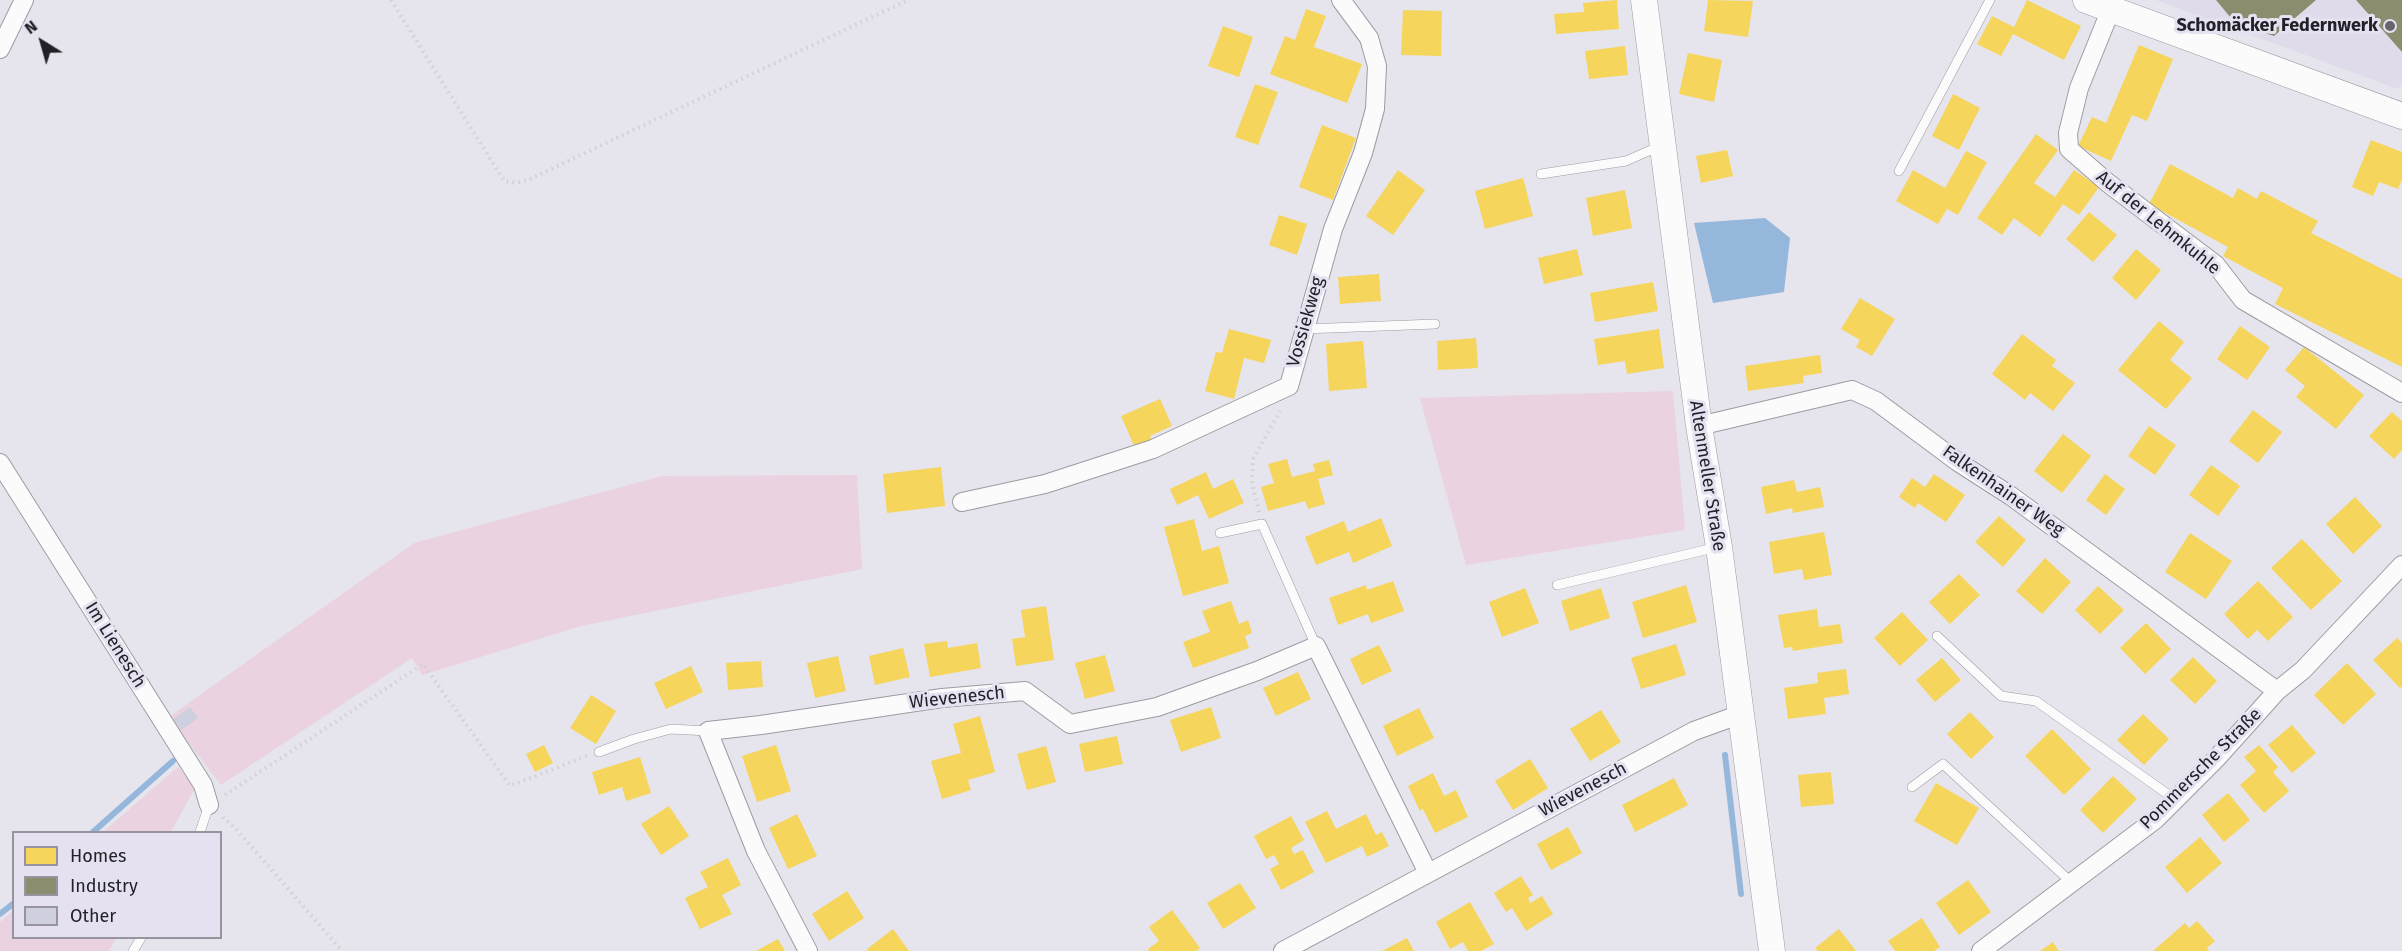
<!DOCTYPE html>
<meta charset="utf-8">
<style>
body{margin:0}
#map{position:relative;width:2402px;height:951px;overflow:hidden;background:#e6e4ec;font-family:"Fira Sans",sans-serif}
canvas{display:block}
.legend{position:absolute;left:12px;top:831px;width:210px;height:108px;box-sizing:border-box;background:#e5e1f0;border:2px solid #9794a0;margin:0;padding:8px 10px;list-style:none;font-size:18px;color:#222127}
.legend li{display:flex;align-items:center;gap:12px;height:30px}
.legend b{width:30px;border:2px solid #9794a0}
.north{position:absolute;left:12px;top:12px;width:60px;height:60px;-webkit-text-stroke:4px #e5e1f0;paint-order:stroke;rotate:323deg;font-size:16px;font-weight:700;line-height:24px;text-align:center;color:#222127}
.north::after{content:'';display:block;margin:auto;width:21px;height:27px;background:#222127;clip-path:polygon(50% 0,100% 100%,50% 72%,0 100%)}
</style>
<div id="map">
<canvas width="2402" height="951"></canvas>
<ul class="legend">
<li><b style="height:16px;background:#f6d55c"></b>Homes</li>
<li><b style="height:16px;background:#8c8c6e"></b>Industry</li>
<li><b style="height:16px;background:#ced0df"></b>Other</li>
</ul>
<div class="north">N</div>
</div>
<script>
const c = document.querySelector('canvas').getContext('2d');
c.lineJoin = 'round';
function fill(path, color) { c.fillStyle = color; c.fill(path, 'evenodd'); }
const poly = rows => new Path2D(rows.map(r => 'M' + r).join(''));
function strokePath(path, color, width, dash) { c.strokeStyle = color; c.lineWidth = width; c.lineCap = dash ? 'butt' : 'round'; c.setLineDash(dash || []); c.stroke(path); }
function drawText(font, color, halo, rows, align = 'center') {
  c.font = font + ' "Fira Sans",sans-serif'; c.lineWidth = 6; c.setLineDash([]); c.textBaseline = 'middle'; c.strokeStyle = halo; c.fillStyle = color; for (const [text, x, y, turn = 0] of rows) {
    c.save(); c.translate(x, y); c.rotate((+turn || 0) * Math.PI / 180); c.textAlign = isNaN(turn) ? turn : align; if (halo) c.strokeText(text, 0, 0); c.fillText(text, 0, 0); c.restore();
  }
}
fill(poly([
 [2156,0,2402,0,2402,85,2398,89]
]), '#dfdbeb');
fill(poly([
 [1673,391,1685,530,1466,565,1420,398],
 [857,475,862,569,581,626,422,675,412,658,221,785,169,717,414,543,662,476],
 [178,767,195,788,171,832,103,832],
 [13,911,14,938,116,938,109,951,0,951,0,922]
]), '#ead2e1');
fill(poly([
 [1765,218,1790,238,1784,292,1713,303,1694,223]
]), '#95b7db');
fill(poly([
 [1617,0,1619,29,1556,34,1554,14,1584,12,1583,3],
 [1708,0,1753,1,1748,37,1704,31],
 [2027,0,2081,26,2064,60,2013,34,2001,56,1977,44,1992,16,2014,27],
 [1306,9,1326,16,1314,47,1362,64,1347,103,1270,74,1285,36,1295,40],
 [1403,10,1442,11,1441,56,1401,55],
 [1223,26,1253,37,1239,77,1208,66],
 [2139,45,2173,59,2147,121,2132,115,2111,161,2078,146,2092,117,2106,123],
 [1625,46,1628,75,1589,79,1585,51],
 [1688,53,1722,60,1714,102,1679,94],
 [1255,84,1278,92,1258,145,1235,137],
 [1953,94,1980,108,1959,150,1932,136],
 [1322,125,1356,138,1333,200,1299,187],
 [2036,134,2058,150,2034,183,2055,197,2074,170,2099,187,2079,215,2063,204,2040,237,2014,218,2002,235,1977,218],
 [2371,140,2402,152,2402,179,2398,189,2379,182,2373,196,2352,187],
 [1727,150,1733,176,1701,183,1696,156],
 [1966,151,1987,162,1958,215,1947,209,1938,224,1896,201,1913,170,1945,188],
 [2170,164,2233,198,2238,188,2257,199,2261,191,2318,221,2311,233,2402,279,2402,367,2275,304,2283,288,2223,256,2228,247,2149,204],
 [1398,170,1425,190,1393,235,1366,216],
 [1523,178,1533,216,1485,229,1475,191],
 [1625,190,1632,228,1593,236,1586,198],
 [2089,212,2117,235,2093,262,2066,239],
 [1279,215,1307,224,1297,255,1269,245],
 [1577,249,1583,275,1544,284,1538,258],
 [2136,249,2161,270,2136,300,2112,278],
 [1379,274,1381,301,1340,304,1338,277],
 [1653,282,1658,311,1595,322,1590,293],
 [1860,298,1895,319,1872,356,1856,347,1860,340,1841,329],
 [2159,321,2184,342,2170,360,2192,378,2166,409,2118,370],
 [2240,326,2270,347,2247,380,2217,359],
 [1229,329,1271,340,1264,363,1244,358,1234,399,1205,391,1216,352,1222,353],
 [1659,329,1664,368,1627,374,1625,361,1598,365,1594,339],
 [2022,334,2056,360,2052,366,2075,383,2053,411,2030,393,2025,400,1992,374],
 [1476,338,1478,368,1438,370,1437,341],
 [1363,341,1367,388,1329,391,1326,344],
 [2304,347,2364,395,2336,429,2296,397,2305,386,2285,370],
 [1820,355,1822,373,1803,376,1804,383,1748,391,1745,366],
 [1160,399,1172,426,1150,436,1153,443,1136,450,1121,416],
 [2253,410,2282,432,2258,463,2229,441],
 [2392,412,2402,421,2402,450,2394,459,2369,436],
 [2149,426,2176,445,2155,475,2128,456],
 [2063,434,2091,456,2062,493,2034,471],
 [1287,459,1292,477,1315,471,1313,464,1329,460,1333,475,1318,479,1325,504,1308,509,1305,501,1268,511,1261,487,1274,483,1268,464],
 [2211,465,2240,486,2218,516,2189,495],
 [941,467,945,506,887,513,883,474],
 [1206,472,1213,489,1233,479,1244,503,1209,519,1198,495,1177,505,1170,489],
 [1934,474,1965,495,1946,522,1918,503,1915,508,1899,497,1912,478,1925,487],
 [2105,474,2125,489,2106,515,2086,500],
 [1794,480,1797,492,1820,487,1824,507,1793,513,1792,508,1766,514,1761,487],
 [2355,497,2382,526,2353,554,2326,524],
 [1999,516,2026,540,2003,567,1975,542],
 [1381,518,1392,546,1353,563,1349,552,1316,565,1305,537,1344,521,1348,532],
 [1194,519,1202,551,1219,546,1229,583,1183,596,1164,527],
 [1824,532,1832,575,1804,580,1802,569,1774,574,1769,542],
 [2190,533,2232,561,2206,599,2165,572],
 [2302,539,2342,581,2311,610,2271,568],
 [2045,558,2071,582,2042,614,2016,591],
 [1959,574,1980,595,1950,624,1929,602],
 [1393,581,1404,611,1371,623,1368,614,1338,625,1329,598,1366,585,1367,590],
 [2258,581,2293,617,2268,641,2257,630,2248,639,2224,614],
 [1686,585,1697,622,1643,638,1632,602],
 [2098,586,2124,610,2100,634,2075,610],
 [1525,588,1539,623,1502,637,1489,602],
 [1601,588,1610,618,1570,631,1561,601],
 [1231,601,1239,624,1248,620,1252,633,1245,636,1249,648,1193,668,1183,642,1210,632,1202,611],
 [1046,606,1054,660,1016,666,1012,639,1025,637,1021,610],
 [1817,609,1819,627,1840,624,1843,643,1793,651,1792,647,1784,648,1778,615],
 [1902,612,1928,640,1900,666,1874,638],
 [2146,623,2171,649,2145,674,2120,648],
 [2397,638,2402,643,2402,686,2400,688,2373,660],
 [947,641,948,648,977,643,981,668,930,677,924,644],
 [1676,644,1686,675,1641,689,1631,658],
 [1379,645,1392,671,1362,685,1350,659],
 [903,648,910,677,875,685,869,656],
 [1105,655,1115,691,1085,699,1075,663],
 [838,656,846,691,815,698,807,663],
 [2193,657,2217,681,2195,704,2170,680],
 [1942,658,1961,680,1935,702,1916,680],
 [761,661,763,687,728,690,726,663],
 [2347,663,2376,694,2343,725,2314,695],
 [691,666,703,692,666,709,654,683],
 [1846,669,1849,694,1824,698,1826,714,1788,719,1784,688,1818,683,1817,673],
 [1298,672,1311,699,1276,716,1263,688],
 [591,695,616,711,596,744,570,728],
 [1211,707,1221,738,1181,752,1170,720],
 [1419,708,1434,738,1397,756,1383,726],
 [1601,710,1621,742,1590,761,1570,729],
 [1970,712,1994,737,1971,759,1947,734],
 [2143,714,2169,739,2144,765,2117,740],
 [980,716,995,772,968,780,971,790,942,799,931,761,961,753,953,724],
 [2292,725,2316,753,2292,773,2268,745],
 [2052,729,2091,769,2064,795,2025,756],
 [1117,736,1123,764,1085,772,1079,744],
 [544,745,553,763,535,772,526,754],
 [776,745,791,791,757,802,742,756],
 [2259,745,2278,767,2273,772,2289,791,2264,813,2240,785,2256,771,2244,757],
 [1046,746,1056,782,1027,790,1017,754],
 [640,757,651,793,626,801,622,787,599,795,592,772],
 [1530,759,1548,788,1513,810,1495,781],
 [1831,772,1834,804,1801,807,1798,775],
 [1433,773,1444,796,1456,790,1468,817,1435,833,1423,809,1420,811,1408,786],
 [2113,776,2137,799,2103,833,2080,810],
 [1674,778,1688,805,1635,832,1622,805],
 [1936,783,1979,808,1957,845,1914,821],
 [2228,793,2250,820,2224,842,2202,815],
 [669,806,689,836,661,855,641,824],
 [1327,811,1336,829,1366,814,1376,835,1382,832,1389,846,1367,857,1362,846,1326,863,1305,822],
 [797,814,817,856,788,869,769,828],
 [1291,816,1304,840,1291,848,1294,854,1303,850,1314,872,1281,890,1270,869,1279,864,1274,855,1266,859,1254,836],
 [1568,827,1582,853,1551,870,1537,844],
 [2200,837,2222,863,2187,893,2165,867],
 [728,858,741,885,722,895,732,914,700,929,685,898,708,887,700,872],
 [1521,876,1533,895,1528,898,1530,903,1542,896,1553,914,1526,931,1512,908,1506,912,1494,893],
 [1968,880,1991,912,1959,935,1936,903],
 [1240,883,1256,908,1223,929,1207,903],
 [847,891,864,918,829,941,812,914],
 [1470,902,1494,944,1481,951,1468,951,1463,942,1450,949,1436,922],
 [1172,910,1200,948,1196,951,1149,951,1148,949,1159,941,1149,927],
 [1922,918,1940,947,1934,951,1895,951,1888,941],
 [2197,921,2215,941,2207,948,2209,951,2153,951,2185,923,2189,928],
 [893,929,909,951,868,951,867,949],
 [1839,929,1856,951,1818,951,1815,948],
 [1407,938,1414,951,1382,951],
 [778,939,785,951,756,951],
 [2053,942,2059,951,2040,951]
]), '#f6d55c');
fill(poly([
 [2216,0,2316,0,2274,36,2236,24],
 [2356,0,2402,0,2402,52]
]), '#8c8c6e');
strokePath(poly([
 [1725,755,1741,894],
 [93,832,173,761],
 [0,914,14,903]
]), '#95b7db', 6);
fill(poly([
 [190,707,198,718,181,730,173,719]
]), '#ced0df');
const lane = poly([
 [1899,171,1990,0],
 [1541,174,1626,161,1660,146],
 [1304,329,1435,324],
 [1220,533,1262,524,1316,646],
 [1557,585,1718,547],
 [1937,636,2001,696,2036,701,2176,800],
 [599,752,634,739,671,729,708,731],
 [1912,787,1943,764,2072,883],
 [200,832,209,805],
 [133,951,141,938]
]);
const street = poly([
 [2111,9,2079,88,2068,133,2069,149,2108,183,2216,265,2243,300,2402,393],
 [0,49,24,0],
 [1699,426,1852,390,1876,401,1958,462,2011,496,2277,691],
 [0,463,203,785,209,805],
 [962,502,1045,484,1153,449,1289,386,1333,229,1363,153,1375,109,1377,66,1369,38,1341,0],
 [808,951,756,851,708,731,761,725,942,698,1025,691,1070,724,1157,707,1257,671,1316,646,1428,873],
 [1283,951,1694,731,1741,714],
 [1981,951,2156,819,2216,759,2277,691,2303,670,2402,565]
]);
const secondary = poly([
 [1644,0,1699,426,1719,547,1772,951],
 [2086,0,2402,116]
]);
strokePath(lane, '#9d9ba2', 10);
strokePath(street, '#9d9ba2', 20);
strokePath(secondary, '#9d9ba2', 27);
strokePath(poly([
 [391,0,504,181,515,183,528,180,908,0],
 [1259,512,1252,484,1253,459,1280,411],
 [225,795,423,664,510,786,587,756],
 [223,817,237,830,342,951]
]), '#d1d0d2', 4, [1.5, 4.5]);
strokePath(lane, '#fbfbfc', 9);
strokePath(street, '#fbfbfc', 18);
strokePath(secondary, '#fbfbfc', 26);
for (const [x, y, r, color] of [
 [2390,26,6,"#67656c"]
]) { const dot = new Path2D(); dot.arc(x, y, r, 0, 2 * Math.PI); c.fillStyle = color; c.fill(dot); strokePath(dot, '#e5e1f0', 2); }
drawText('bold 18px', '#222127', '#e5e1f0', [
 ["Schomäcker Federnwerk",2378,26]
], 'right');
drawText('18px', '#222127', '#e5e1f0', [
 ["Auf der Lehmkuhle",2158,223,39],
 ["Vossiekweg",1306,322,-74],
 ["Altenmeller Straße",1707,476,81],
 ["Falkenhainer Weg",2003,491,35],
 ["Im Lienesch",115,645,58],
 ["Wievenesch",957,698,-6],
 ["Pommersche Straße",2201,769,-45],
 ["Wievenesch",1583,790,-28]
]);
</script>
